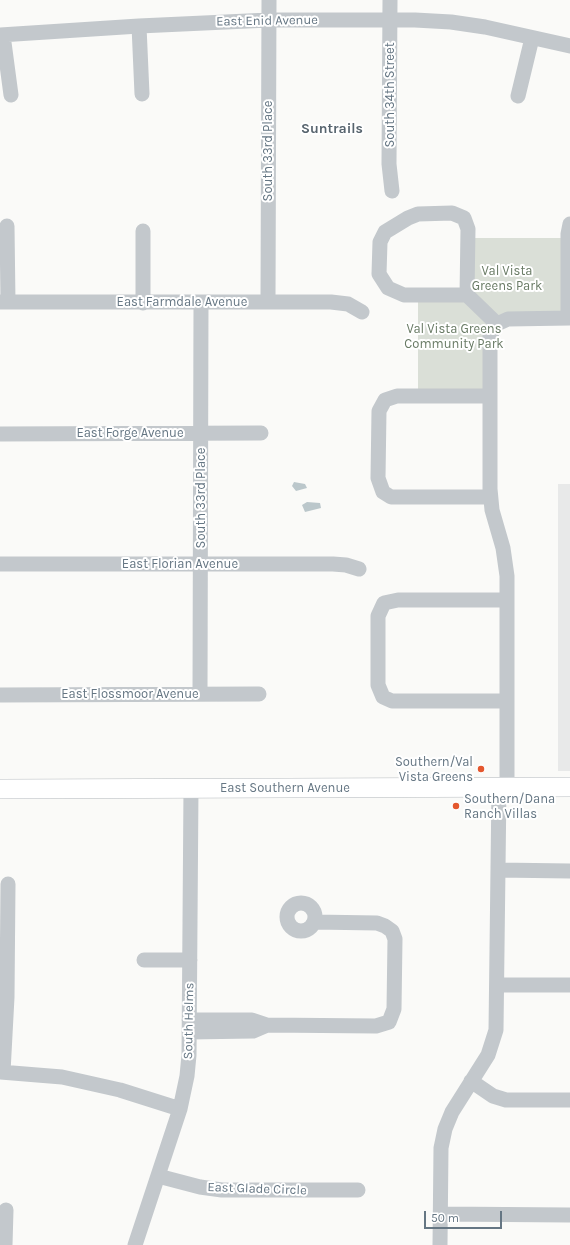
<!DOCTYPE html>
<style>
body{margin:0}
#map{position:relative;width:570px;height:1245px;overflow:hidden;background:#fafaf8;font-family:Karla,sans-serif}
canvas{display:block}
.scale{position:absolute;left:424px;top:1211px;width:78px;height:18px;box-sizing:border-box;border:2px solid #657683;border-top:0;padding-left:5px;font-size:12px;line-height:14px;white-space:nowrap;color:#657683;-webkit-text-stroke:3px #fff;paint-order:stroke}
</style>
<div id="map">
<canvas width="570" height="1245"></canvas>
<div class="scale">50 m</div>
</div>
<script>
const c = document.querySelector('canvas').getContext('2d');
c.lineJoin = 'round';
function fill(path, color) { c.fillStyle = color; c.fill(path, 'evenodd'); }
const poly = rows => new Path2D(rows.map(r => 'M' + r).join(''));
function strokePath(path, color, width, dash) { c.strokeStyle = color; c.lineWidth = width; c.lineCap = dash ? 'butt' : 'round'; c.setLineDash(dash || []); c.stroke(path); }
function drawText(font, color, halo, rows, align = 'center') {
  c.font = font + ' Karla,sans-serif'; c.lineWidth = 4; c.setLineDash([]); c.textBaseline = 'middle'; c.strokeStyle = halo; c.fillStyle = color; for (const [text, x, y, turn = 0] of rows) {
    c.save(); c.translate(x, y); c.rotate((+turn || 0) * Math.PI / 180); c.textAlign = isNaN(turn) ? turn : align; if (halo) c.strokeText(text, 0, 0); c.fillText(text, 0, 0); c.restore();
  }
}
fill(poly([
 [558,484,570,484,570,771,558,771]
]), '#e8e9e9');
fill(poly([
 [468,238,568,238,568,318,497,324,489,396,418,396,418,295,467,295]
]), '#dadfd7');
fill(poly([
 [294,482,305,484,307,488,296,491,292,486],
 [307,502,320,503,321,508,305,512,302,505]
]), '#bbc7cb');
const major = poly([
 [0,789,570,787]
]);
strokePath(major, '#b5babe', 20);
strokePath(poly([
 [390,0,389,164,392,191],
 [139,26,142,94],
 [0,35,139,26,269,20,415,20,451,22,485,27,570,46],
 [3,35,11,95],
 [518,96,532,38],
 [7,226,8,302],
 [467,295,468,229,464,218,452,213,418,214,408,218,385,232,380,242,379,274,388,288,404,295,467,295,497,324],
 [0,302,331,302,348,304,362,312],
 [268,302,269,0],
 [143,303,143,231],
 [568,318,568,234,570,224],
 [489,396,397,396,385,400,379,411,378,478,383,492,391,497,490,497],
 [0,434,261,433],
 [0,564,333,564,346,565,359,569],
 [507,600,398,600,384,603,378,616,378,685,383,697,392,701,507,701],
 [200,694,201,302],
 [0,695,259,694],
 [507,787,507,576,503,548,492,510,490,489,490,336,497,324,508,319,570,318],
 [498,870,570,871],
 '287 917a14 14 0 1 1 28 0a14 14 0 1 1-28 0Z',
 [144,960,190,960],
 [497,985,570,985],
 [189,1020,252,1020,267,1025,376,1026,389,1022,394,1009,395,939,392,931,385,926,377,923,314,922],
 [189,1032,253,1031,267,1025],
 [0,1072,62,1077,120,1090,180,1109],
 [3,1072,7,997,8,884],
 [471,1081,493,1096,506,1100,570,1100],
 [158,1176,200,1187,222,1190,358,1190],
 [440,1214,570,1215],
 [5,1245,6,1210],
 [135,1245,180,1109,187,1076,189,1055,191,788],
 [440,1245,441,1148,445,1129,452,1112,488,1055,496,1030,499,787]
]), '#c3c8cc', 15);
strokePath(major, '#fff', 19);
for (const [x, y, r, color] of [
 [481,769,4,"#e4572e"],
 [456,806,4,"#e4572e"]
]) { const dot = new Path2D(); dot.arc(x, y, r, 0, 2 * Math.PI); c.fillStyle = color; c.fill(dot); strokePath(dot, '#fff', 1.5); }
drawText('13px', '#657683', '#fff', [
 ["East Enid Avenue",267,21,-1],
 ["South 34th Street",390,95,-90],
 ["South 33rd Place",268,151,-90],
 ["East Farmdale Avenue",182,302],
 ["East Forge Avenue",130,433],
 ["South 33rd Place",201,498,-90],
 ["East Florian Avenue",180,564],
 ["East Flossmoor Avenue",130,694],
 ["East Southern Avenue",285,788],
 ["South Helms",189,1021,-89],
 ["East Glade Circle",257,1189,2]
]);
drawText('13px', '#687a64', '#fff', [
 ["Val Vista",507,271],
 ["Greens Park",507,286],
 ["Val Vista Greens",454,329],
 ["Community Park",454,344]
]);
drawText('13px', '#657683', '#fff', [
 ["Southern/Val",473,762],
 ["Vista Greens",473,777],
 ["Southern/Dana",464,799,"left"],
 ["Ranch Villas",464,814,"left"]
], 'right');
drawText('bold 14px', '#57646e', '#fff', [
 ["Suntrails",332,129]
]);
</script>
